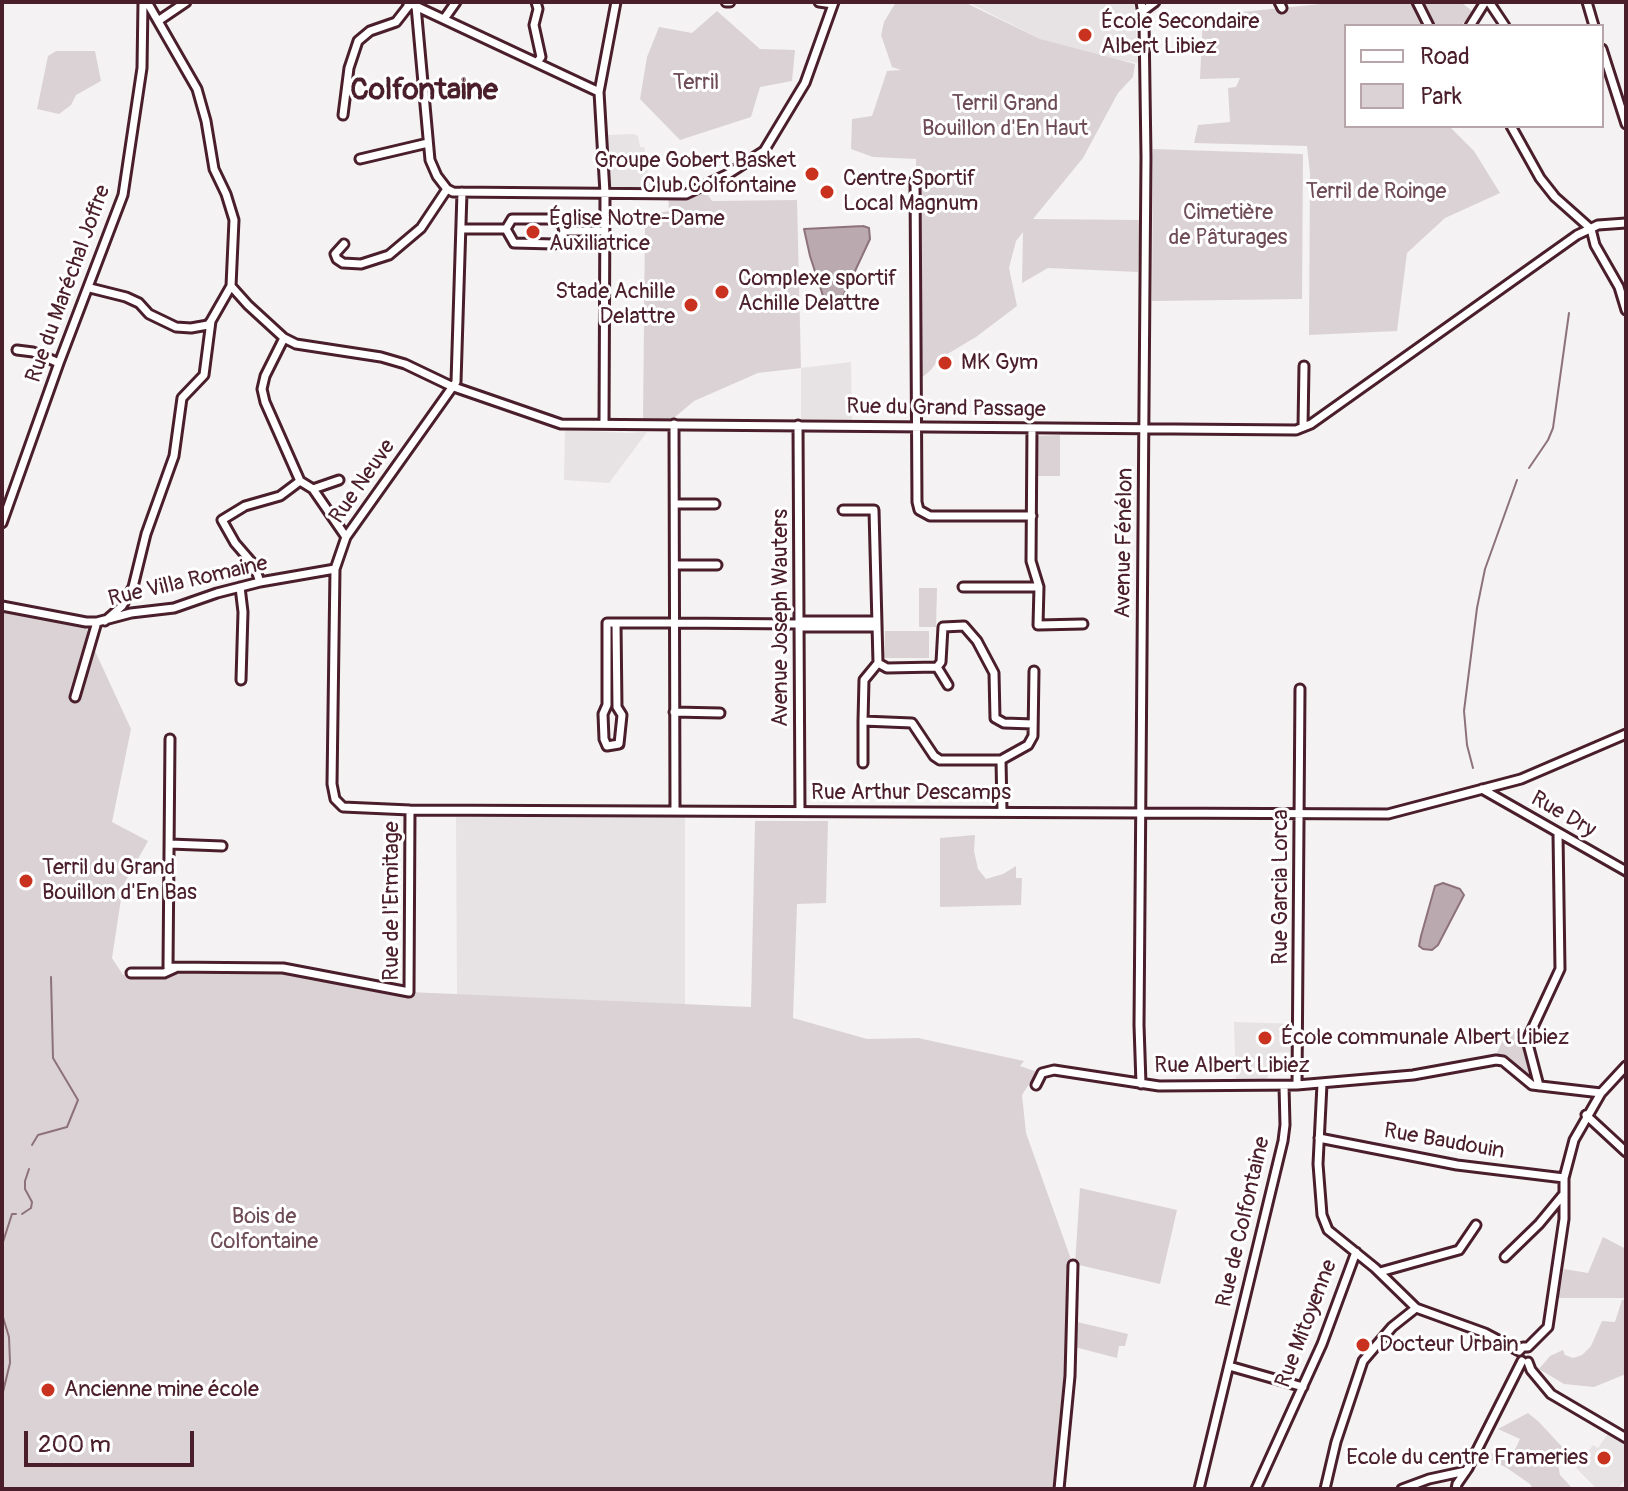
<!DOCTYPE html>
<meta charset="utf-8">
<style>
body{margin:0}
#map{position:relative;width:1628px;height:1491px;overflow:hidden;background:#f4f2f2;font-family:Pangolin,sans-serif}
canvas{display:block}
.frame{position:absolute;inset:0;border:4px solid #4a1f2b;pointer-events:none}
.legend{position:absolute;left:1344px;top:24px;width:260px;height:104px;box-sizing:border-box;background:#fff;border:2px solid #b7a5aa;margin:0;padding:10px 14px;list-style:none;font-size:24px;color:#4a1f2b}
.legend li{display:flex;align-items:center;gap:16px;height:40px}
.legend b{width:40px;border:2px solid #b7a5aa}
.scale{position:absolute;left:24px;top:1431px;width:170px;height:36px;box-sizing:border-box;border:4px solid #4a1f2b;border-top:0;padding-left:10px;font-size:24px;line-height:28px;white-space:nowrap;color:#4a1f2b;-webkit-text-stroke:6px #fff;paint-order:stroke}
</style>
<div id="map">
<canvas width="1628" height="1491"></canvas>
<div class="frame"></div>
<ul class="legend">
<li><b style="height:10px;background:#fff"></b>Road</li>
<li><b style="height:22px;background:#dbd2d5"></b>Park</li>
</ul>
<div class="scale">200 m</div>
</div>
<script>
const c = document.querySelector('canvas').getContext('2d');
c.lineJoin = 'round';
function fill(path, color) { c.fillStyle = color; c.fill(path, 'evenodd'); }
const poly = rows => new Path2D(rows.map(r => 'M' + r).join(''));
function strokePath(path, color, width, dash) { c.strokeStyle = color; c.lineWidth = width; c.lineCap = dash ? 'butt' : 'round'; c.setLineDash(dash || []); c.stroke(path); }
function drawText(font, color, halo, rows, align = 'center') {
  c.font = font + ' Pangolin,sans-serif'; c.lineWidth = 6; c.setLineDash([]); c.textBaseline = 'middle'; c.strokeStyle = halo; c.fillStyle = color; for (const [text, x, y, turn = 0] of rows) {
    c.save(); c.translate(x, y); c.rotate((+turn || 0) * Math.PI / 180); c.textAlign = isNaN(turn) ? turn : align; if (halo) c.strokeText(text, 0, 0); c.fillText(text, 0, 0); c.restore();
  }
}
fill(poly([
 [968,2,1134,2,1138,63,1089,54,1040,39],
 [634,134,638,136,640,147,644,147,647,161,645,162,654,190,614,189,609,185,608,135],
 [851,362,852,420,801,419,801,368],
 [565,430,629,433,647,432,609,483,564,480],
 [685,816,685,1005,457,995,456,817],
 [1234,1022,1298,1024,1294,1052,1271,1053,1267,1081,1236,1081],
 [1610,1431,1626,1442,1626,1478,1618,1489,1597,1489,1576,1468,1593,1445,1598,1448]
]), '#e7e2e3');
fill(poly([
 [896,2,964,2,1040,39,1135,64,1133,77,1118,93,1083,158,1033,219,1140,220,1138,272,1048,268,1022,283,1023,232,1016,241,1009,268,1017,306,976,337,939,359,930,371,921,378,916,373,916,159,873,157,851,149,852,119,872,116,887,71,901,70,892,67,881,35,884,22],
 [1340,2,1416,2,1431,26,1346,26,1346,126,1449,126,1474,151,1500,193,1445,218,1407,253,1397,331,1309,335,1310,173,1307,146,1194,143,1198,125,1230,122,1228,88,1236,87,1240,78,1200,79,1203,16],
 [1418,2,1461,2,1473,12,1461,26,1433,26],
 [717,11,760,49,795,50,792,81,760,87,751,117,680,140,640,99,647,57,659,27,692,33],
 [56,51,95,51,101,81,76,95,71,105,59,114,37,109,48,56],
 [1153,149,1303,154,1302,299,1152,301],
 [703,187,712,201,797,200,801,368,758,373,694,401,675,417,674,424,643,424,645,221,648,215,669,211,668,194,686,194],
 [1060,435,1060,476,1037,476,1036,436],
 [919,588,937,588,936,627,919,627],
 [2,606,86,622,89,638,131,729,112,822,148,841,123,886,112,958,123,975,164,973,176,967,283,968,409,992,751,1007,755,821,828,821,826,903,797,904,793,1018,867,1039,918,1038,1024,1061,1020,1066,1037,1072,1022,1095,1026,1133,1073,1265,1068,1375,1057,1489,2,1489],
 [885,631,929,631,929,658,884,658],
 [975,835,974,851,978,869,986,879,1003,874,1016,866,1016,878,1022,878,1021,905,940,907,940,838],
 [1509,1027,1518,1035,1533,1077,1536,1080,1534,1083,1507,1060,1496,1055],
 [1080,1188,1177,1210,1160,1284,1075,1264],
 [1603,1237,1626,1249,1626,1298,1558,1298,1564,1269,1588,1273],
 [1626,1299,1626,1374,1594,1387,1564,1384,1539,1369,1550,1356,1563,1350,1565,1355,1573,1358,1582,1355,1591,1346,1602,1321,1615,1322,1622,1300],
 [1073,1321,1128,1334,1125,1346,1119,1346,1117,1358,1071,1346],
 [1528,1413,1539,1422,1564,1449,1557,1459,1560,1475,1573,1489,1533,1489,1530,1484,1507,1468,1481,1455,1483,1448,1496,1456,1511,1458,1520,1439,1498,1429]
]), '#dbd2d5');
const water = poly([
 [863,226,869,228,870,239,840,303,827,308,810,256,804,229,863,226],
 [1443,883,1460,889,1464,895,1438,945,1432,950,1423,949,1419,946,1421,936,1435,886,1443,883]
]);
fill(water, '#baa9ae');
strokePath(water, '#8d727a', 2);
strokePath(poly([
 [1529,468,1548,440,1553,428,1569,313],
 [1473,768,1467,745,1464,711,1477,608,1485,569,1517,480],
 [32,1145,38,1135,67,1127,78,1100,53,1058,51,977],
 [22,1214,31,1208,32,1202,25,1189,25,1181,29,1169],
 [2,1245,12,1214,16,1214],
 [2,1314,9,1337,10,1363,2,1396]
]), '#8d727a', 2);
const minor = poly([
 [147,2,197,89,206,121,214,169,226,194,234,220,231,286,248,305,284,338,296,344,381,357,405,364,451,386,561,424,1296,430,1311,424,1577,235,1598,225,1626,223],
 [407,2,599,92],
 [536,2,538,9,534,25,541,57,538,61],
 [726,2,730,2],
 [819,2,833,4],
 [1141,2,1144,21,1146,157,1139,1025,1141,1084],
 [1279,2,1282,8],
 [1417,2,1429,26],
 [1489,2,1505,26],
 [1587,2,1594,26],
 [416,6,430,160,437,176,447,189,453,192,686,194,728,174,764,151,805,83,834,2],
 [1143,11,1155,2],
 [444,19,456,2],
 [158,21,186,2],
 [1470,26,1485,2],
 [1602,49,1626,124],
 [343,115,349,68,358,41,370,31,396,22,410,4],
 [1511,126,1540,178,1555,197,1591,229],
 [360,159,428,143],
 [915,180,917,502,919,510,930,516,1032,516],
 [462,192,456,382,346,537,335,569,332,784,335,799,343,807,410,810,1388,814,1521,779,1626,734],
 [461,229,506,229,512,219,555,219,562,224,564,231,562,238,554,244,514,243,506,229],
 [1591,229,1595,245,1619,287,1626,310],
 [564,231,604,231],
 [344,244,335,254,337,259,343,263,361,264,389,255,421,228,447,189],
 [90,288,126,297,139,303,149,314,176,327,191,328,208,325,211,321],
 [284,338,265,376,262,389,265,402,300,481,313,489,346,537],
 [17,350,33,352,59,363],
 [604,424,605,193,599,92,616,2],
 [674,424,675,810],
 [798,425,800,811],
 [1303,427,1304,366],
 [1032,428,1031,561,1039,587,1038,625,1083,624],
 [313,489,339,480],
 [676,504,715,504],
 [843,510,874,510,878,663,864,680,863,721,912,723,934,756,940,760,1001,760],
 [2,523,59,363,123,195,142,68,143,2],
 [675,565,717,565],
 [260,582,254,565,235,543,222,520,245,506,280,496,300,481],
 [240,587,243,612,241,680],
 [963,587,1039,587],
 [2,606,86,622,97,622,131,613,174,608,217,593,260,582,335,569],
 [105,621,122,606,133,587,146,534,174,456,182,398,204,375,211,321,231,286],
 [799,621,876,621],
 [616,623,617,707,622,715,619,744,607,746,604,739,603,714,607,705,607,623,675,623,799,624],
 [799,627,876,627],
 [878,663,887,668,937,667,941,662,943,627,964,626,977,641,994,673,995,718,1004,723,1033,724],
 [937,667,948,685],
 [75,697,97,622],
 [674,712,720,713],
 [170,739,168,967,283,968,409,992,410,810],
 [863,763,863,721],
 [1482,789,1626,871],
 [1002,811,1001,760,1028,745,1033,736,1034,671],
 [170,844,222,846],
 [131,973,164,973,175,968],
 [1322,1084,1318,1164,1322,1215,1328,1230,1375,1268,1416,1308,1485,1333,1519,1351],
 [1036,1085,1042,1073,1054,1070,1159,1086,1297,1085,1413,1075,1496,1060,1503,1061,1532,1085,1601,1093],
 [1297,1085,1300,689],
 [1539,1086,1527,1040,1560,969,1558,834],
 [1586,1115,1626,1152],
 [1319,1138,1457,1165,1564,1178],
 [1505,1257,1539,1224,1563,1195],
 [1380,1272,1459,1250,1476,1225],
 [1519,1351,1523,1347,1528,1347,1548,1327,1564,1219,1564,1178,1574,1140,1601,1093,1626,1066],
 [1528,1362,1531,1370,1551,1394,1626,1438],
 [1229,1366,1303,1387],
 [1059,1489,1070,1376,1073,1265],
 [1199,1489,1283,1141,1285,1125,1284,1086],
 [1256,1489,1322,1344,1356,1252],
 [1325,1489,1336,1442,1363,1361,1392,1327,1416,1308],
 [1402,1489,1429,1479,1466,1471],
 [1456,1489,1457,1484,1468,1468,1522,1361]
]);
strokePath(minor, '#4a1f2b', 13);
strokePath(minor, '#fff', 7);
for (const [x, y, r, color] of [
 [1085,35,8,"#c8321e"],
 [812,174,8,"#c8321e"],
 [827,192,8,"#c8321e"],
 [533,232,8,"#c8321e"],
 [722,292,8,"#c8321e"],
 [691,305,8,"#c8321e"],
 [945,363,8,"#c8321e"],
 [26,881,8,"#c8321e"],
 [1265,1038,8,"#c8321e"],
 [1363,1345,8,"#c8321e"],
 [48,1390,8,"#c8321e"],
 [1604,1458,8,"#c8321e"]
]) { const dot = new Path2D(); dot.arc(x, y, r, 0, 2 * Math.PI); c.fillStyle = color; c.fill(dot); strokePath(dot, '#fff', 3); }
drawText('22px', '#4a1f2b', '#fff', [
 ["École Secondaire",1101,22],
 ["Albert Libiez",1101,47],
 ["Groupe Gobert Basket",796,161,"right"],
 ["Club Colfontaine",796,186,"right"],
 ["Centre Sportif",843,179],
 ["Local Magnum",843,204],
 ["Église Notre-Dame",549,219],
 ["Auxiliatrice",549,244],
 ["Complexe sportif",738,279],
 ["Achille Delattre",738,304],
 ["Stade Achille",675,292,"right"],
 ["Delattre",675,317,"right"],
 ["MK Gym",961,363],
 ["Terril du Grand",42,868],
 ["Bouillon d'En Bas",42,893],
 ["École communale Albert Libiez",1281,1038],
 ["Docteur Urbain",1379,1345],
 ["Ancienne mine école",64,1390],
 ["Ecole du centre Frameries",1588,1458,"right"]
], 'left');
drawText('22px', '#6e4c56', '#fff', [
 ["Terril",696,83],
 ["Terril Grand",1005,104],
 ["Bouillon d'En Haut",1005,129],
 ["Terril de Roinge",1376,192],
 ["Cimetière",1228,213],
 ["de Pâturages",1228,238],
 ["Bois de",264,1217],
 ["Colfontaine",264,1242]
]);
drawText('22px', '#4a1f2b', '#fff', [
 ["Rue du Maréchal Joffre",69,284,-70],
 ["Rue du Grand Passage",946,409,1],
 ["Rue Neuve",363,482,-55],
 ["Avenue Fénélon",1125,543,-89],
 ["Rue Villa Romaine",188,582,-13],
 ["Avenue Joseph Wauters",781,618,-90],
 ["Rue Arthur Descamps",911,793],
 ["Rue Dry",1563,815,30],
 ["Rue Garcia Lorca",1281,887,-90],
 ["Rue de l'Ermitage",392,901,-90],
 ["Rue Albert Libiez",1232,1066],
 ["Rue Baudouin",1444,1142,10],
 ["Rue de Colfontaine",1244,1222,-77],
 ["Rue Mitoyenne",1307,1324,-69]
]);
drawText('bold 30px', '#4a1f2b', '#fff', [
 ["Colfontaine",424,91]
]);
</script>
